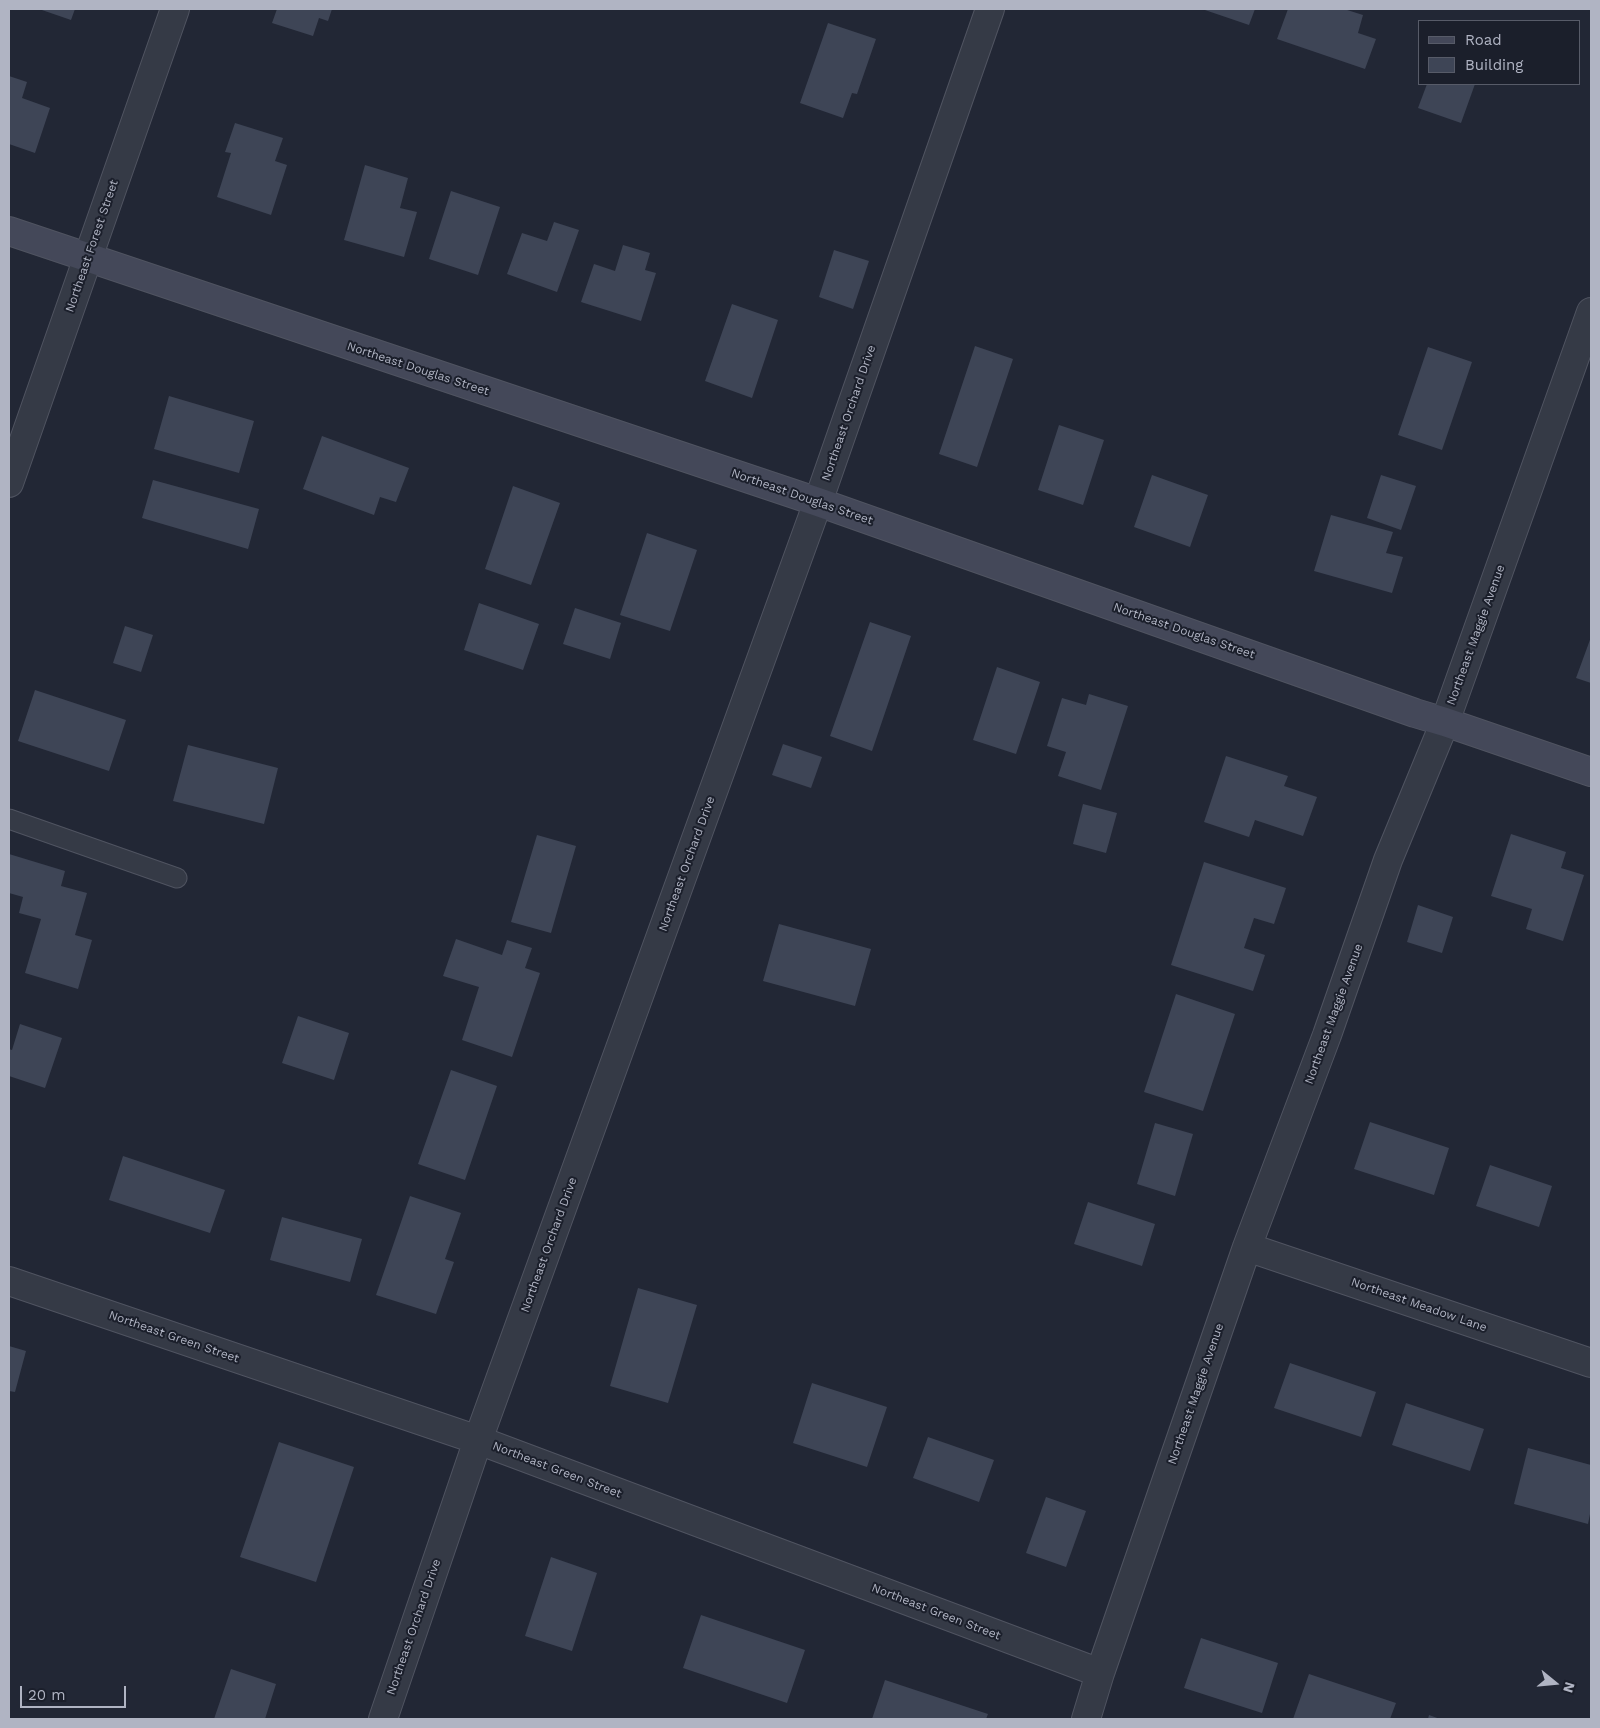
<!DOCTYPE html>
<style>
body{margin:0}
#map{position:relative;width:1600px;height:1728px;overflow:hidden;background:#222735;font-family:"Work Sans",sans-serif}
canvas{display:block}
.frame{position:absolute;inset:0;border:10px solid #b0b4c3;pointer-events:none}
.legend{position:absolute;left:1418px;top:20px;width:162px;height:65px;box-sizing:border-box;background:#1b1f2b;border:1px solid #575b68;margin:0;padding:6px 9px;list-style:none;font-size:15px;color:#b0b4c3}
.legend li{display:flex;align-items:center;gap:10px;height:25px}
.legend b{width:25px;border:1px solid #575b68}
.north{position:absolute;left:1530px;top:1658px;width:50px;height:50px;-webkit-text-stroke:4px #1b1f2b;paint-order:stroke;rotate:107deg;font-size:14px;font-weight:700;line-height:20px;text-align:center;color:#b0b4c3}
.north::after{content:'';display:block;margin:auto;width:18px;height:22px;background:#b0b4c3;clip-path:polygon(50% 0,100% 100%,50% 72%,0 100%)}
.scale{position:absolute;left:20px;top:1686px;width:106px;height:22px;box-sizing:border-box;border:2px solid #b0b4c3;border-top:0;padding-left:6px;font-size:15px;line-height:18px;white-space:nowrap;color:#b0b4c3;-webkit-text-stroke:4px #1b1f2b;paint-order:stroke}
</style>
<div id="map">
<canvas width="1600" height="1728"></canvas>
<div class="frame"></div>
<ul class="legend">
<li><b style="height:6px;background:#444859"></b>Road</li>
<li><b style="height:14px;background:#3e4556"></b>Building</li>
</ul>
<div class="north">N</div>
<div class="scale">20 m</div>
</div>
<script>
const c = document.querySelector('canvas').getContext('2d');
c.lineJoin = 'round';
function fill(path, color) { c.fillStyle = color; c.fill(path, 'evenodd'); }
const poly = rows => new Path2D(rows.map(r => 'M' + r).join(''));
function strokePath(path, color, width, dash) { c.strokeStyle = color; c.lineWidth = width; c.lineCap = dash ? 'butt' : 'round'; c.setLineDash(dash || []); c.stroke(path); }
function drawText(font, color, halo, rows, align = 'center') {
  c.font = font + ' "Work Sans",sans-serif'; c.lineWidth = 4; c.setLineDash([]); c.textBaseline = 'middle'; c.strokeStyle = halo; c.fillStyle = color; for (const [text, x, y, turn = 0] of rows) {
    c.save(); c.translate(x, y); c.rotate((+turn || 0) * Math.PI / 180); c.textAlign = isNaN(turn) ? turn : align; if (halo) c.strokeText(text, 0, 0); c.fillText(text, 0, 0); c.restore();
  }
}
fill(poly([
 [39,9,75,9,71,20],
 [277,9,332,9,328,21,319,18,313,36,272,23],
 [1202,9,1255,9,1249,25],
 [1288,9,1344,9,1363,15,1358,33,1376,39,1365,69,1277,39],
 [828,23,876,39,857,94,852,93,843,118,800,103],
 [9,76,27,82,22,98,50,108,35,153,9,144],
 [1427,84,1475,84,1461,123,1418,108],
 [235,123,283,138,275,161,287,165,271,215,217,197,231,153,225,152],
 [365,165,408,178,400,208,417,212,404,257,344,240],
 [451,191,500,207,478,275,429,259],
 [554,222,579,230,557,292,507,274,522,233,547,241],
 [623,245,650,253,645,270,656,273,641,321,581,302,594,264,615,271],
 [834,250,869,261,853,309,819,297],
 [732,304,778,320,752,398,705,381],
 [975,346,1013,359,977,467,939,454],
 [1428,347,1472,362,1442,450,1398,435],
 [169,396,254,421,239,473,154,449],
 [1059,425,1104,440,1083,505,1038,490],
 [322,436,409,468,396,502,380,497,374,515,303,489],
 [1152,475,1208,495,1190,547,1134,527],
 [1381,475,1416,486,1401,530,1367,518],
 [153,480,259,509,248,549,142,518],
 [513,486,560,503,531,585,485,569],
 [1331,515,1393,532,1386,553,1403,557,1392,593,1314,571],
 [647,533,697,550,670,631,620,615],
 [479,603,539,624,523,670,464,650],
 [575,608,621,623,610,659,563,644],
 [870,622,911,636,872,751,830,736],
 [125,626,153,635,141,672,113,663],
 [1591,637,1591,683,1576,678],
 [997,667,1040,682,1016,754,973,740],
 [35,690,126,720,109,771,18,741],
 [1089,694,1128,706,1101,790,1058,776,1066,752,1047,746,1062,698,1086,705],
 [783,744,822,757,811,788,772,775],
 [188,745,278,768,264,824,173,801],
 [1226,756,1288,776,1284,786,1317,797,1303,836,1255,820,1249,837,1204,822],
 [1083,804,1117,813,1106,853,1073,844],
 [1511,834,1566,852,1561,868,1584,875,1563,941,1526,929,1532,909,1491,896],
 [537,835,576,846,551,933,511,922],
 [9,854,65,871,61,886,87,893,75,935,92,940,78,989,25,973,41,919,19,913,23,897,9,893],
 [1204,862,1286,888,1274,924,1254,918,1244,948,1265,955,1253,991,1171,965],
 [1418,905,1453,917,1442,953,1407,942],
 [779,924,871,949,855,1006,763,981],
 [456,939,502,955,507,940,532,948,525,968,540,973,512,1057,462,1040,479,987,443,976],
 [1176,994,1235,1014,1203,1111,1144,1092],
 [298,1016,349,1033,334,1080,282,1063],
 [20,1024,62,1038,45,1088,9,1076,9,1049,12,1050],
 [451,1070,497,1086,465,1180,418,1164],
 [1370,1122,1449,1148,1434,1195,1354,1169],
 [1155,1123,1193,1134,1175,1196,1137,1184],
 [123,1156,225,1190,210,1233,109,1200],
 [1490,1165,1552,1186,1539,1227,1476,1206],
 [410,1196,461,1213,445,1259,454,1262,436,1314,376,1295],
 [1088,1202,1155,1224,1142,1266,1074,1244],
 [282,1217,362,1239,350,1282,270,1260],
 [638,1288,697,1305,668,1403,610,1386],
 [9,1346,26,1351,15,1392,9,1391],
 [1290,1363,1376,1392,1361,1437,1274,1408],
 [812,1383,887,1407,867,1467,793,1443],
 [1406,1403,1484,1429,1470,1471,1392,1445],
 [928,1437,994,1460,979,1502,913,1478],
 [279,1442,354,1467,316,1582,240,1557],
 [1528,1448,1591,1465,1591,1509,1588,1524,1514,1504],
 [1046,1497,1086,1511,1066,1567,1026,1553],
 [551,1557,597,1573,572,1651,525,1636],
 [701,1615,805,1650,787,1703,683,1668],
 [1201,1638,1278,1663,1262,1713,1184,1688],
 [231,1669,276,1684,265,1719,214,1719],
 [1309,1674,1396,1703,1390,1719,1293,1719],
 [885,1680,988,1714,986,1719,872,1719],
 [1429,1715,1440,1719,1428,1719]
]), '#3e4556');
const lane = poly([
 [9,819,177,878]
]);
const street = poly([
 [9,483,175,9],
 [1247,1247,1591,1363],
 [9,1281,478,1440,1100,1673],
 [383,1719,478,1440,818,502,990,9],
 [1086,1719,1100,1673,1247,1247,1327,1035,1388,860,1445,722,1591,312]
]);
const secondary = poly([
 [9,231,818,502,1415,713,1445,722,1591,772]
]);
strokePath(lane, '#505461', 21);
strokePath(street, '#505461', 30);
strokePath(secondary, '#505461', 30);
strokePath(lane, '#353a46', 19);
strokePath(street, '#353a46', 28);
strokePath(secondary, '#444859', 28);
drawText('12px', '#b0b4c3', '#1b1f2b', [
 ["Northeast Forest Street",92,246,-71],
 ["Northeast Douglas Street",418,369,18],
 ["Northeast Orchard Drive",849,413,-71],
 ["Northeast Douglas Street",802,497,19],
 ["Northeast Douglas Street",1184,631,19],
 ["Northeast Maggie Avenue",1476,635,-70],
 ["Northeast Orchard Drive",687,864,-70],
 ["Northeast Maggie Avenue",1334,1014,-70],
 ["Northeast Orchard Drive",549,1245,-70],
 ["Northeast Meadow Lane",1419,1305,19],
 ["Northeast Green Street",174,1337,19],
 ["Northeast Maggie Avenue",1196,1394,-71],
 ["Northeast Green Street",557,1470,21],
 ["Northeast Green Street",936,1612,21],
 ["Northeast Orchard Drive",414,1627,-71]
]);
</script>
